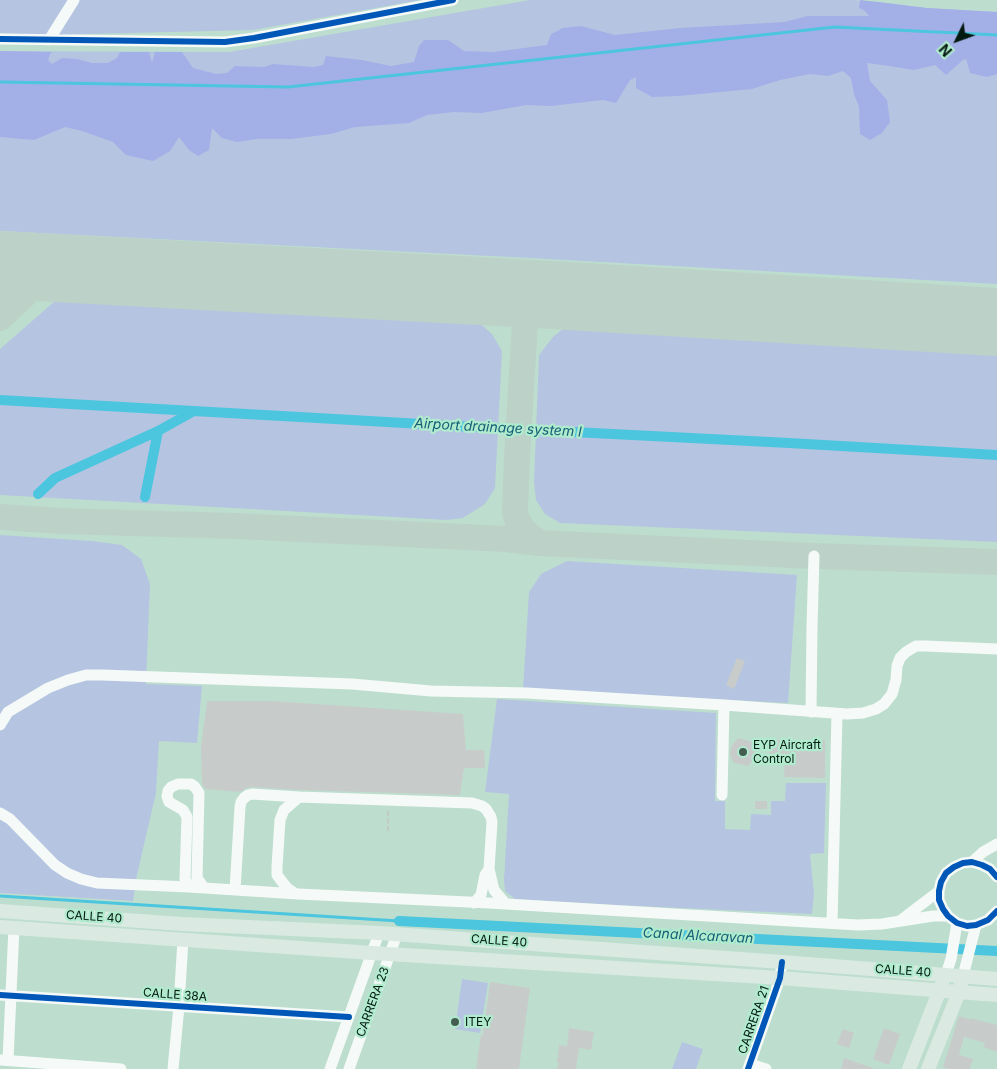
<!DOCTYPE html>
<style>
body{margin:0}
#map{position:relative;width:997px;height:1069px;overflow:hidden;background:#bddece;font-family:Inter,sans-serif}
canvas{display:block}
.north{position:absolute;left:932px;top:15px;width:50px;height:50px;-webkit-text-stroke:4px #b0ebce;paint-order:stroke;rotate:228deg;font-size:14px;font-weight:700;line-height:20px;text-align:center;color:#031a10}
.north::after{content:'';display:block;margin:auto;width:18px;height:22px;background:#031a10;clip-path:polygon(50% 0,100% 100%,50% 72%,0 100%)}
</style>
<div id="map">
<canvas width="997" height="1069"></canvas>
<div class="north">N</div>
</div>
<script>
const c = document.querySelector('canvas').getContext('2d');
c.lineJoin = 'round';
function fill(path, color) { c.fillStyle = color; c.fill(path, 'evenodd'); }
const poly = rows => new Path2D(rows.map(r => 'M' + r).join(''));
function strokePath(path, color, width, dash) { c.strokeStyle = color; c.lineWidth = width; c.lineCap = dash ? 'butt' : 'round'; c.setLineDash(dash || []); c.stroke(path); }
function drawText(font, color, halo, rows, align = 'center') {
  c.font = font + ' Inter,sans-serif'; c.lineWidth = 4.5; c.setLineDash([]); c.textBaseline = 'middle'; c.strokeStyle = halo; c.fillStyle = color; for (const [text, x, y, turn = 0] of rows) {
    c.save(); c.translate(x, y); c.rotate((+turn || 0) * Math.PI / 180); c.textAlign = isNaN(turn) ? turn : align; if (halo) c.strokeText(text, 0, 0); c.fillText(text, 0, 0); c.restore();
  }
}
fill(poly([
 [0,0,421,0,253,30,49,35,0,33],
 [530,0,853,0,878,2,927,8,997,12,997,284,529,258,0,231,0,51,229,52],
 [65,299,159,306,453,317,475,319,492,334,502,351,495,488,485,504,463,518,447,520,0,495,0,349,55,301],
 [581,321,905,343,997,346,997,542,560,523,545,514,536,500,534,482,539,355,553,337,564,328],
 [0,535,92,541,122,545,141,559,150,584,146,684,202,686,197,743,159,741,156,793,136,879,133,901,0,893],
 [567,561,797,575,788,703,523,689,529,592,541,574],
 [497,699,716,713,715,801,725,801,725,829,750,830,751,814,771,815,771,801,785,801,786,783,826,783,824,853,810,854,814,893,812,914,615,905,515,899,505,891,504,880,509,794,485,792],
 [462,979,488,983,480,1033,455,1029],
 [682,1042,703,1049,696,1069,672,1069]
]), '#b5c5e1');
fill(poly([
 [860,0,878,2,927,8,997,12,997,74,987,77,970,73,966,59,963,60,946,75,935,65,914,70,889,66,867,63,870,81,887,100,890,122,882,133,870,140,860,134,859,107,854,94,851,78,843,71,828,76,810,74,780,80,752,89,679,96,652,97,636,88,636,77,630,80,616,103,603,100,551,106,526,105,482,113,454,112,427,115,409,123,355,127,331,134,291,139,257,139,237,142,222,138,212,128,209,150,198,156,189,150,179,137,170,151,153,161,126,155,113,142,82,131,65,127,34,140,0,137,0,51,52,52,50,54,48,60,52,64,62,58,77,59,92,63,108,63,117,58,120,52,149,52,152,63,155,52,182,52,193,68,216,74,227,73,235,66,264,67,273,64,314,67,323,65,326,56,362,60,391,66,414,62,419,46,424,40,448,40,464,51,493,52,547,45,551,34,563,28,581,26,615,35,680,28,784,22,808,16,869,16,865,11,859,8]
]), '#a3afe7');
strokePath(poly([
 [0,82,288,87,835,27,997,35],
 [0,896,399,921]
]), '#4cc5de', 3);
strokePath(poly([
 [0,400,475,427,789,443,997,455],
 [38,494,55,478,158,431],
 [145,497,158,431,194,411],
 [399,921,997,951]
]), '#4cc5de', 10);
strokePath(poly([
 [499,292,514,301,519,307,525,322],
 [0,318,41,279,46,276,61,268],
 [0,517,61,521,236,526,506,539,539,543,814,556,997,562],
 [539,543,523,530,516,517,515,511,517,456,525,322,530,310,542,300,553,295]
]), '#bcd2c8', 26);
strokePath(poly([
 [0,265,553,295,997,322]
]), '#bcd2c8', 68);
fill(poly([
 [737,658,745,661,734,689,726,685],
 [207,701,271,701,463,714,466,750,484,750,485,768,464,768,460,795,299,790,252,787,246,788,240,792,205,789,202,784,201,747],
 [738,738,752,742,758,754,748,766,734,763,730,755,731,747],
 [770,740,825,740,825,778,784,777,785,754,769,754],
 [755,801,767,801,767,809,755,809],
 [490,982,530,988,519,1069,476,1069,481,1035,483,1035],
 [959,1016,971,1020,971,1018,997,1025,997,1052,983,1047,985,1043,964,1037,959,1055,973,1059,970,1069,949,1069,943,1067],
 [569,1028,594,1032,591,1050,579,1048,576,1069,557,1069,559,1063,557,1062,559,1045,567,1046],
 [884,1028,900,1034,889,1065,873,1059],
 [843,1029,854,1033,849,1048,837,1044],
 [844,1058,873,1068,873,1069,841,1069]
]), '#c7cccb');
strokePath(poly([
 [388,831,388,811]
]), '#c0cac6', 2, [5, 2.5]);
strokePath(poly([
 [0,39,225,42,254,38,453,0],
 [49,40,74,0],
 [811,712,812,627,814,556],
 [0,725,8,712,48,688,68,680,86,675,102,675,352,684,431,691,527,693,724,705,847,714,863,713,876,709,884,704,892,694,896,680,897,666,900,658,906,652,916,646,925,646,997,649],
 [722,795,724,705],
 [0,813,10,819,55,865,67,873,81,879,97,883,189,887,298,894,489,903,858,925,882,924,933,916,948,916],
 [972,862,983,852,997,844],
 [997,877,990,869,982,865,972,862,963,863,954,867,946,873,941,882,939,891,939,900,943,909,948,916,957,923,967,926,976,925,988,920,997,911],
 [189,887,185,879,187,817,183,810,169,802,167,796,168,791,171,787,178,784,191,784,195,787,199,793,197,878,204,888],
 [235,890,240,807,241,802,244,798,248,795,252,794,299,797,472,803,482,806,486,809,491,817,492,822,489,869,494,890,499,896,506,904],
 [296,894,287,888,280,879,277,875,277,867,280,820,284,810,299,797],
 [474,903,481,895,485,875,489,869],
 [901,920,939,891],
 [832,923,837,714],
 [946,974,951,959,957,923],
 [963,976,976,925],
 [0,995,349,1017],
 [1,1060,121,1069],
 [8,1060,14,927],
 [750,1064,766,1069],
 [173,1069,179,1006,183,939],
 [330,1069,379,933],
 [349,1069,397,934],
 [748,1069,780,978,782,962]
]), '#f5faf8', 11);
strokePath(poly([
 [0,911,182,924,379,933,782,962,997,979],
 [0,927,372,953,780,978,997,995],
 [909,1069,942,984],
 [928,1069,959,992,961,984]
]), '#daeae3', 14);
strokePath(poly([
 [0,39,225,42,254,38,453,0],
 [997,877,990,869,982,865,972,862,963,863,954,867,946,873,941,882,939,891,939,900,943,909,948,916,957,923,967,926,976,925,988,920,997,911],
 [0,995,349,1017],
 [748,1069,780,978,782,962]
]), '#0057b8', 6);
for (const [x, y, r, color] of [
 [743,752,5,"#445f52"],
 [455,1022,5,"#445f52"]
]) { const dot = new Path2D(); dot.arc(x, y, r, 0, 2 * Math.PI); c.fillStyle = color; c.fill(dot); strokePath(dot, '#b0ebce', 2); }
drawText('12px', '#031a10', '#b0ebce', [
 ["EYP Aircraft",753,745],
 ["Control",753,759],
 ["ITEY",465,1022]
], 'left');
drawText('12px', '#031a10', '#b0ebce', [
 ["CALLE 40",94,917,4],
 ["CALLE 40",499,941,4],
 ["CALLE 40",903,971,4],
 ["CALLE 38A",175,995,4],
 ["CARRERA 23",373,1002,-70],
 ["CARRERA 21",754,1020,-71]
]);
drawText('italic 14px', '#136076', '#b0ebce', [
 ["Airport drainage system I",498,428,3],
 ["Canal Alcaravan",698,936,3]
]);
</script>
